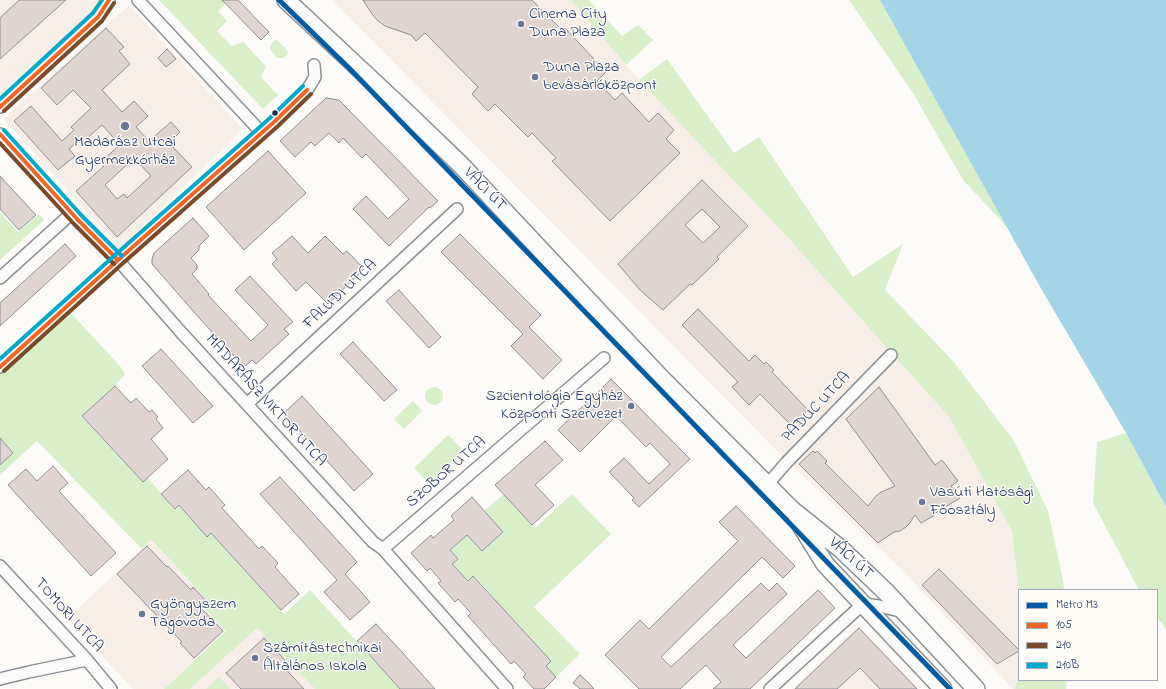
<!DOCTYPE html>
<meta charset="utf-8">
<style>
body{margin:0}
#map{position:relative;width:1166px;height:689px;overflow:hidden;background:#fcfbf8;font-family:"Indie Flower",sans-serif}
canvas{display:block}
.legend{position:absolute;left:1018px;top:589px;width:140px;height:92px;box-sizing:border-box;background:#fdfcf7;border:1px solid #a3aaba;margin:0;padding:5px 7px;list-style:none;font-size:12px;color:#1b2f5e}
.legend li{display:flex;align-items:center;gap:8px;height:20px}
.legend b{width:20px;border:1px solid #a3aaba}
</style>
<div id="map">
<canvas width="1166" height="689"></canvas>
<ul class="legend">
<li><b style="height:5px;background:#005ca5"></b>Metro M3</li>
<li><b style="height:5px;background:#f26522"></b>105</li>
<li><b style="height:5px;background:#7a4b2a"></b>210</li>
<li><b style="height:5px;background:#00a9ce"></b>210B</li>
</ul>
</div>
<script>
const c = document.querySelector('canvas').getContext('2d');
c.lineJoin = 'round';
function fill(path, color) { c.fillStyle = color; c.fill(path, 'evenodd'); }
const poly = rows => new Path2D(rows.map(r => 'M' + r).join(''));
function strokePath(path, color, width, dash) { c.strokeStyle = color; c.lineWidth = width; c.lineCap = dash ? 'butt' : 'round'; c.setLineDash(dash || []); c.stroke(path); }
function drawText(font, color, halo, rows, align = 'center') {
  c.font = font + ' "Indie Flower",sans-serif'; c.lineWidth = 3; c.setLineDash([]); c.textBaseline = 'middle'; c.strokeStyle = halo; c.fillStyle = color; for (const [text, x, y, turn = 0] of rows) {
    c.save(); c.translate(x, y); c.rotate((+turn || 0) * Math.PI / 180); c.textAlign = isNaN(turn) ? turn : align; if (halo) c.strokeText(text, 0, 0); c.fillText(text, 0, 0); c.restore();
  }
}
fill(poly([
 [0,0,110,0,0,101],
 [332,0,571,0,626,65,790,240,949,417,1012,531,1019,593,1019,668,1015,689,1013,689,903,571,781,455],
 [129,5,243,129,120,249,3,119],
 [150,540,211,603,205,609,226,630,164,689,133,689,67,619],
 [858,626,919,689,792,689],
 [257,627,315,689,190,689]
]), '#f8eee8');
fill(poly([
 [159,0,229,0,218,11,227,21,217,31,232,46,243,42,266,66,261,77,278,95,263,109],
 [571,0,589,0,622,36,638,25,653,40,626,65],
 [849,0,880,0,1008,228,963,180,913,93],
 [275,40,278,41,287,50,288,54,283,58,277,58,270,49,270,46],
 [667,59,734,153,759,137,853,277,903,244,885,290,953,361,1014,441,1048,511,1063,580,1064,590,1019,590,1019,593,1012,531,949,417,790,240,639,80],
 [0,212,18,232,39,214,44,220,0,260],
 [66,308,120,366,125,374,115,386,82,417,143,482,148,478,174,509,179,505,207,536,211,533,284,614,310,590,400,689,315,689,257,628,190,689,164,689,226,631,205,609,210,603,151,540,142,548,139,546,37,441,0,475,0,367],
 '425 396a9 9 0 1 1 18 0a9 9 0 1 1-18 0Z',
 [413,401,422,411,404,429,394,419],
 [1126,433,1166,507,1166,629,1157,617,1157,590,1139,590,1093,503,1097,442],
 [448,435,464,451,429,484,414,468],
 [504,494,535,528,572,494,611,534,534,607,580,654,556,677,546,666,551,661,531,640,515,633,521,628,509,615,504,610,499,614,495,599,474,576,468,581,452,564,458,559,450,550,467,535,482,551,503,533,484,511],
 [1019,668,1019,680,1067,680,1066,689,1015,689],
 [219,677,230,689,206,689]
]), '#d8efc9');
fill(poly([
 [880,0,1166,0,1166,507,1126,433,1043,292]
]), '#a4d5e6');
const building = poly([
 [19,0,66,0,0,59,0,18,19,0],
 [222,0,238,0,269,32,261,40,222,0],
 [363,0,532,0,562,30,565,28,606,72,597,81,615,100,622,93,649,122,658,113,674,130,666,139,680,153,610,221,552,161,556,158,532,133,528,137,495,104,488,111,472,94,478,87,425,33,416,41,411,35,385,26,378,21,372,14,363,0],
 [106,28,124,47,119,51,130,64,102,90,122,112,134,101,148,116,136,127,149,141,171,122,180,132,169,143,192,167,117,237,76,191,104,166,103,165,105,163,103,160,120,145,102,125,84,141,82,138,69,149,75,156,58,170,14,121,31,106,62,141,74,130,71,127,91,108,73,90,57,105,41,88,106,28],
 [134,158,151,176,127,198,124,194,117,199,105,185,134,158],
 [167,49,176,59,166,67,158,58,167,49],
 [326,98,339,100,438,201,430,208,429,207,389,246,353,209,366,196,388,219,409,199,366,154,362,158,343,138,339,143,329,133,315,146,311,142,295,157,280,141,326,98],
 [268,151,306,193,244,250,206,207,268,151],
 [0,176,36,215,19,230,0,209,0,176],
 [702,180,748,226,717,257,719,259,692,285,690,284,663,310,640,290,618,264,702,180],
 [702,209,720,227,703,243,685,225,702,209],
 [193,218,209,236,199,246,199,250,191,258,197,265,197,269,192,274,209,294,208,295,251,341,268,325,235,290,250,276,293,322,284,329,289,334,256,364,252,360,244,367,201,320,152,264,152,259,154,253,193,218],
 [460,234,541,315,529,327,562,360,543,379,511,346,523,334,441,252,460,234],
 [292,236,308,253,325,236,343,254,347,251,364,269,328,304,306,282,296,291,272,264,277,259,272,253,292,236],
 [65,244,76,256,0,326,0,303,65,244],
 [399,290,441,337,429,348,386,301,399,290],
 [698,309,749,361,755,355,764,364,766,362,774,370,772,372,808,410,792,426,760,394,749,405,732,387,738,382,682,325,698,309],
 [353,342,397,390,384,401,340,354,353,342],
 [161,349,213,406,193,423,142,366,161,349],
 [611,379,690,459,639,507,632,500,634,498,609,472,624,458,649,484,670,464,650,443,646,447,616,416,580,452,558,430,586,403,585,402,593,394,595,395,611,379],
 [115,386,131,403,136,398,149,412,152,410,158,417,156,419,163,428,151,439,168,459,143,482,82,416,115,386],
 [879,387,935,465,942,460,958,481,951,486,960,498,934,514,935,515,921,523,915,515,909,524,906,527,900,531,894,532,878,543,799,464,813,451,815,453,817,451,827,461,825,463,868,506,876,496,881,492,895,486,846,419,879,387],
 [302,396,373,474,354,491,284,413,302,396],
 [0,438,13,453,0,465,0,438],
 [545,441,563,460,535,485,554,505,532,525,495,485,545,441],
 [53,466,68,483,59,491,116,553,91,576,8,485,26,469,37,481,53,466],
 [188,470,206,490,209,487,216,495,225,505,222,508,259,549,262,546,278,563,275,567,299,594,281,610,211,533,207,537,179,505,175,509,161,494,188,470],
 [280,477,357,562,345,574,370,602,350,620,324,592,337,580,260,494,280,477],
 [472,497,503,532,482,551,467,535,450,550,458,559,452,564,468,581,473,576,551,661,546,666,556,677,544,689,534,689,523,677,526,674,514,661,511,664,468,616,471,613,458,599,455,602,438,583,441,581,430,568,427,571,411,553,431,535,433,538,454,520,451,516,472,497],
 [736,506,795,566,783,578,762,557,661,657,671,667,761,583,769,591,777,583,787,594,733,645,746,658,818,590,835,608,750,689,713,689,721,682,706,665,680,689,639,689,605,655,640,620,649,629,738,541,719,522,736,506],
 [147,546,167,567,168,566,191,590,193,587,208,603,202,609,223,631,194,658,180,643,182,642,117,574,147,546],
 [939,569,1019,650,1019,651,997,664,922,585,939,569],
 [376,624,402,652,435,689,400,689,357,641,376,624],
 [859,628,917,689,880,689,860,668,837,689,795,689,859,628],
 [264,638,285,660,281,664,304,689,241,689,226,673,264,638],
 [580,675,588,682,594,689,580,689,573,683,580,675]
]);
fill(building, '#e0d4d0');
strokePath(building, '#8c9097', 1);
const minor = poly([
 [138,0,261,132],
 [0,107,98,17,109,0],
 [0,134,78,220,118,260,179,330,373,542,383,549,507,689],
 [0,278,72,213],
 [0,367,69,305,118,260,274,122,307,90,315,77,314,65],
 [247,404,457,209],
 [767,485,786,463,891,355],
 [383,549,604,358],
 [0,566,87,660,111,689],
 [0,679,29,672,87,660],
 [770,689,863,604,879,606,904,612]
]);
const primary = poly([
 [286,0,408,114,461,165,659,376,791,509,842,550,887,593,976,689],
 [797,519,825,564,943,689]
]);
strokePath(minor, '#8c9097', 14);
strokePath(primary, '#8c9097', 20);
strokePath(minor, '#fbfbf9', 11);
strokePath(primary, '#fbfbf9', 17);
strokePath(poly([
 [0,107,98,17,109,0],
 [0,134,78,220,118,260],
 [0,367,118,260,274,122,307,90]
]), '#f26522', 4);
strokePath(poly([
 [4,111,102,21,114,3],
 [0,143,74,224,114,264],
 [4,371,122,264,278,126,311,94]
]), '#7a4b2a', 4);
strokePath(poly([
 [0,99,93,13,102,0],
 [4,130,82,216,122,256],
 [0,359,114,256,270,118,303,86]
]), '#00a9ce', 4);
strokePath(poly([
 [279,0,350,69,950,689]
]), '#005ca5', 5);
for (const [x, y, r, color] of [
 [521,24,4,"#6a7694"],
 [535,77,4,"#6a7694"],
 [275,113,3.5,"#1b2f5e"],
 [125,126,5,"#6a7694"],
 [631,406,4,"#6a7694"],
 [922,502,4,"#6a7694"],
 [142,614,4,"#6a7694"],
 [255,658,4,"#6a7694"]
]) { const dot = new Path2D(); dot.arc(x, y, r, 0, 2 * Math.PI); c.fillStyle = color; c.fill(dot); strokePath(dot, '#fdfcf7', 1.5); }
drawText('16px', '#1b2f5e', '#fdfcf7', [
 ["Cinema City",529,15],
 ["Duna Plaza",529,33],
 ["Duna Plaza",543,68],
 ["bevásárlóközpont",543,86],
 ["Madarász Utcai",125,143,"center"],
 ["Gyermekkórház",125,161,"center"],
 ["Szcientológia Egyház",623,397,"right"],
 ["Központi Szervezet",623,415,"right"],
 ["Vasúti Hatósági",930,493],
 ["Főosztály",930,511],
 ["Gyöngyszem",150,605],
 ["Tagóvoda",150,623],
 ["Számítástechnikai",263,649],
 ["Általános Iskola",263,667]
], 'left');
drawText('16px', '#1b2f5e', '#fdfcf7', [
 ["VÁCI ÚT",484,190,46],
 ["FALUDI UTCA",341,295,-43],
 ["MADARÁSZ VIKTOR UTCA",265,401,48],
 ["PADUC UTCA",817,408,-46],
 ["SZOBOR UTCA",447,473,-41],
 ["VÁCI ÚT",850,559,42],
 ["TOMORI UTCA",68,616,48]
]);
</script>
